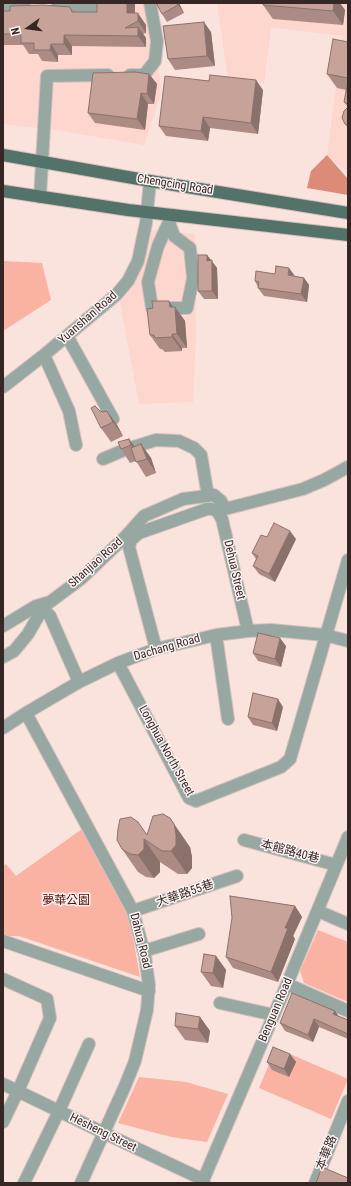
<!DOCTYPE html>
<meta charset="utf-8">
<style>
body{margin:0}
#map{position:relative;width:351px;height:1186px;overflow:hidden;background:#fae2dd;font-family:"Roboto Condensed",sans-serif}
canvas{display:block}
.frame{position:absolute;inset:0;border:4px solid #362724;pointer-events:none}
.north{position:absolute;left:8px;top:8px;width:40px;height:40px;-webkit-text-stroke:3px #fcf3f2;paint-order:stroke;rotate:256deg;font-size:11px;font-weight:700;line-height:16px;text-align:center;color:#362724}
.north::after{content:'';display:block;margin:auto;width:14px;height:18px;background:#362724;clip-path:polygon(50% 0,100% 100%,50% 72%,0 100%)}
</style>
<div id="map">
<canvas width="351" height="1186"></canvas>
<div class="frame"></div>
<div class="north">N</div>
</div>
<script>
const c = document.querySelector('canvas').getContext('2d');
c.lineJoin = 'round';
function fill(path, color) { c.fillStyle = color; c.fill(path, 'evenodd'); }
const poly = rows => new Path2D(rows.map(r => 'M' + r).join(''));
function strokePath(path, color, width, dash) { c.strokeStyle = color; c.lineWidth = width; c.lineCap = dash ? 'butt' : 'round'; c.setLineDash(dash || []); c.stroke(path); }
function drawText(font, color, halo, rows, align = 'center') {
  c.font = font + ' "Roboto Condensed","Noto Sans TC",sans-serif'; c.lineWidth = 3; c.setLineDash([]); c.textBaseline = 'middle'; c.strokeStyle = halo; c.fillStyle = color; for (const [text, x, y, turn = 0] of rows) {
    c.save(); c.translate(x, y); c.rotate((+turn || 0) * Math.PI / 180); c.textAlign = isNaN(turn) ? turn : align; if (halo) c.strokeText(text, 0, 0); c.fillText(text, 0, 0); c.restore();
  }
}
fill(poly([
 [3,3,154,3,163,60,157,62,162,91,144,145,57,130,3,124],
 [217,3,348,3,348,173,327,155,343,36,271,27,264,83,228,78],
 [149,230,195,234,196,334,193,402,139,404,119,298]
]), '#fdd6cd');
fill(poly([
 [3,261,42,263,51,300,3,331],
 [82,829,129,915,140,977,19,936,3,936,3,866,6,864,16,876],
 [318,930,348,942,348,1002,304,983,300,971],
 [276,1048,348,1079,331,1119,259,1088],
 [139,1077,186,1082,228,1094,207,1142,171,1137,118,1123]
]), '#fab2a2');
fill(poly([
 [327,155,348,179,348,195,307,188,311,171]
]), '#dc8b78');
const minor = poly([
 [3,3,3,9,26,9],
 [56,9,100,8,100,3],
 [130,75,144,75,155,61,157,41,150,3],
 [40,197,47,76,108,75],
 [169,222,174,236,190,248,193,278,187,308,152,308,148,282,158,246,172,215],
 [67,336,113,419],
 [44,355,69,411,76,445],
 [3,387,44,355,116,295,128,281,138,261,146,223,150,181],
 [103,459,124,450,156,440,179,441,194,448,201,455,208,496],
 [217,511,222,519,248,631],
 [139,533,131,540,129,547,156,649],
 [126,536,144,516,183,499,214,495,221,501,225,509],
 [36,606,43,608,50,616,79,682],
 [3,626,36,606,50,602,82,578,126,536,139,533,207,509,212,509,217,511,303,489,324,480,348,467],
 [216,635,228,719],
 [3,657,14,651,28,634,43,608],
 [118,663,189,798,196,801,281,767,290,759,348,560],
 [26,713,133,911,145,956,149,985,147,1010,135,1061,125,1086,81,1183],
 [3,728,26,713,79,682,118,663,156,649,216,635,248,631,271,630,325,635,348,641],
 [244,840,336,865],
 [133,911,237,876],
 [318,911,348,924],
 [3,941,149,991],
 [144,951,199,934],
 [3,979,47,999,50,1018,18,1091,3,1122],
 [287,984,348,1011],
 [220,1003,274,1015],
 [3,1084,104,1133,204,1180],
 [24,1183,59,1111,89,1044],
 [202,1183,287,984,348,837],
 [315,1183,348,1101]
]);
const major = poly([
 [3,155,150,181,348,213],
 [3,191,128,210,348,235]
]);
strokePath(minor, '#d7c0bc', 14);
strokePath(major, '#d7c0bc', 14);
strokePath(minor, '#97a8a3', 12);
strokePath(major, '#52726a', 12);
fill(poly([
 [135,3,135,13,146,25,146,33,143,34,146,38,146,47,72,46,72,55,58,55,58,62,42,61,38,54,29,54,23,45,3,45,3,11,10,11,70,7,74,12,97,12],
 [179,3,184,13,167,22,162,14],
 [263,3,340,3,345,10,343,25,273,19,263,5],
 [211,32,215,66,175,70,168,59],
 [348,42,348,128,345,124,348,107,344,102,346,90,337,88,327,74],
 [149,74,157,84,154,104,148,104,145,130,95,123,88,113],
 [263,90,258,134,210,128,208,141,166,136,159,126],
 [207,255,217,268,218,299,204,299,198,291],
 [295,276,304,278,309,285,307,302,264,296,258,288,258,287,255,281],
 [174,307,175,307,185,321,187,348,182,348,182,351,165,352,162,349,160,349,150,335],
 [100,411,103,412,107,411,117,425,123,436,111,442,101,428],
 [129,439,134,446,141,444,151,458,156,473,146,477,136,461,130,463,121,449],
 [267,537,296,539,275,582,259,574,253,566,256,559,252,553],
 [286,646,281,667,258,661,253,653],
 [283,707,277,731,253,725,248,717],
 [147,835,190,847,192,857,192,868,187,874,178,874,160,862,160,872,154,878,146,877,138,872,122,849],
 [295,906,302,917,293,936,295,939,278,982,233,968,226,957],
 [216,956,226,970,223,988,211,986,201,972],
 [335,1011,338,1016,348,1020,348,1039,319,1027,313,1042,285,1031,280,1023],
 [200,1017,210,1031,208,1043,185,1040,175,1026],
 [290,1054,296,1062,289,1077,272,1070,267,1062]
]), '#ab8b84');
fill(poly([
 [127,3,135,3,135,23,127,13],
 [177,3,179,3,184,13,178,5],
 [334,3,340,3,345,10,343,25,333,11],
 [138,13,146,25,146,33,138,21],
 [204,22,211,32,215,66,207,56],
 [138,27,146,38,146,47,138,36],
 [64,35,72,46,72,55,64,44],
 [51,44,58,55,58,62,50,50],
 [149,74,157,84,154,104,147,94],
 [256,80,263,90,258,134,251,123],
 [141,93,148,104,145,130,137,119],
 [203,117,210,128,208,141,201,131],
 [207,255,217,268,218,299,212,291,207,261],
 [289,268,295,276,288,275],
 [304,278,309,285,307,302,301,294],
 [169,301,175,310,175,307,185,321,187,348,177,334,170,307],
 [172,334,182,348,182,351,172,337],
 [107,411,117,425,123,436,113,422],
 [129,439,139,453,141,459,131,445],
 [141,444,151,458,156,473,147,459],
 [290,531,296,539,275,582,269,574],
 [280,638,286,646,281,667,275,659],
 [278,699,283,707,277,731,272,723],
 [170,818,190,847,192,857,192,868,187,874,171,851],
 [144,839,160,862,160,872,154,878,138,855],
 [295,906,302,917,293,936,295,939,278,982,271,972,285,928],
 [216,956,226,970,223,988,213,973],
 [335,1011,340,1018,333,1014],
 [200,1017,210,1031,208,1043,198,1029],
 [314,1019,319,1027,313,1042,308,1035],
 [290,1054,296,1062,289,1077,284,1069]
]), '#8b716b');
const building = poly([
 [97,3,127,3,127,13,138,13,138,21,125,28,138,27,138,36,64,35,64,44,51,44,50,50,34,50,34,43,21,43,21,34,3,34,3,11,10,11,10,6,43,5,70,7,72,12,97,12,97,3],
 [156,3,177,3,178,5,162,14,156,3],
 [263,3,334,3,333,11,263,5,263,3],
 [204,22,207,56,168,59,163,26,204,22],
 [333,39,348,42,348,78,327,74,333,39],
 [135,72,149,74,147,94,141,93,137,119,88,113,93,73,135,72],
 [210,75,256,80,251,123,203,117,201,131,159,126,165,76,209,81,210,75],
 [348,81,348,104,344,102,348,81],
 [348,107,348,126,345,124,342,118,344,111,348,107],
 [198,255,207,255,207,261,212,260,212,291,198,291,198,255],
 [276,266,289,268,288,275,304,278,301,294,258,288,259,282,255,281,256,271,275,274,276,266],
 [152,301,169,301,170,307,175,307,177,334,172,334,172,337,155,338,154,335,150,335,147,309,153,308,152,301],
 [95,406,100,411,103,412,107,411,113,422,101,428,91,408,95,406],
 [129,439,131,445,121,449,118,442,129,439],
 [141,444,147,459,136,462,131,448,141,444],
 [274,523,290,531,269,574,253,566,258,556,252,553,261,535,267,537,274,523],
 [258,633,280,638,275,659,253,653,258,633],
 [253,693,278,699,272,723,248,717,253,693],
 [163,814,170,818,174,824,176,834,176,845,171,851,162,851,144,839,144,849,138,855,130,854,122,849,117,840,118,829,120,819,131,817,138,822,147,835,153,816,163,814],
 [230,896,295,906,285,928,288,928,271,972,226,957,232,918,230,896],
 [204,954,216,956,213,973,201,972,204,954],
 [292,993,335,1011,333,1014,348,1020,348,1034,314,1019,308,1035,280,1023,292,993],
 [176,1013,200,1017,198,1029,175,1026,176,1013],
 [273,1047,290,1054,284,1069,267,1062,273,1047],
 [322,1167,348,1178,348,1183,316,1183,322,1167]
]);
fill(building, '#c7a299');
strokePath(building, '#8b716b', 1);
drawText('12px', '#362724', '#fcf3f2', [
 ["Chengcing Road",175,185,9],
 ["Yuanshan Road",88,318,-41],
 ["Shanjiao Road",96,563,-42],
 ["Dehua Street",234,570,77],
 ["Dachang Road",167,648,-16],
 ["Longhua North Street",166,751,61],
 ["本館路40巷",290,852,15],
 ["大華路55巷",185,894,-19],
 ["Dahua Road",140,941,76],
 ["Benguan Road",276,1010,-67],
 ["Hesheng Street",103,1133,26],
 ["本華路",327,1153,-68]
]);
drawText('12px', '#530900', '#fcf3f2', [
 ["夢華公園",66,901]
]);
</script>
